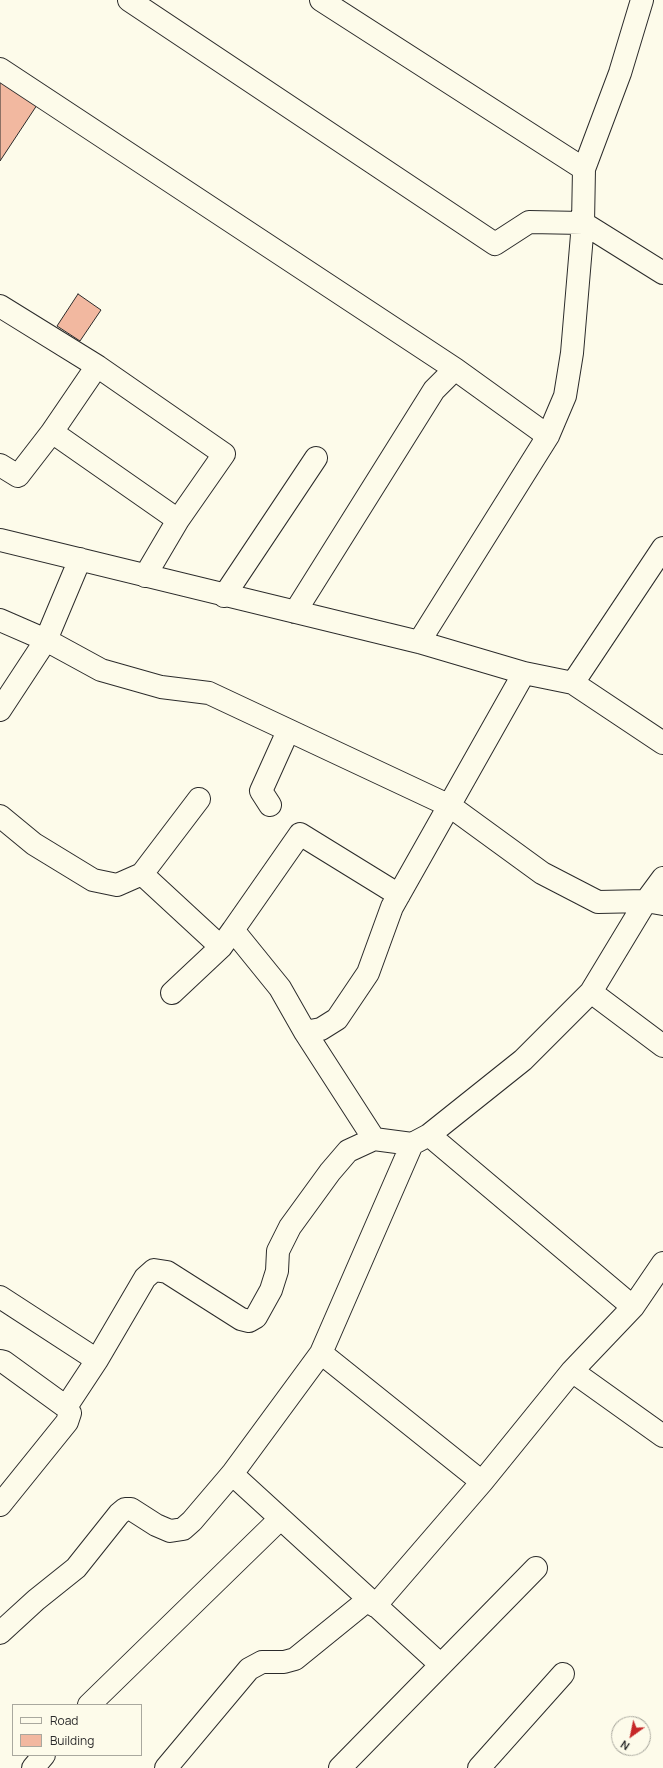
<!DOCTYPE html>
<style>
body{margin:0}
#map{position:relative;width:663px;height:1768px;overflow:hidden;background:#fdfbea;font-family:Manrope,sans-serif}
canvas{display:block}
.legend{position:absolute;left:12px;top:1704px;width:130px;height:52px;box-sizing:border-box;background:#fdfbea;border:1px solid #a9a89e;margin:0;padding:5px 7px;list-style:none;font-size:12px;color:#2b2b2b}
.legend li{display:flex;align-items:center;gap:8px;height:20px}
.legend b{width:20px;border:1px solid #a9a89e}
.north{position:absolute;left:611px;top:1716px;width:40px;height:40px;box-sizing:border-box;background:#fdfbea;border:1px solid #a9a89e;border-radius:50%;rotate:213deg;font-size:11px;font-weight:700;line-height:16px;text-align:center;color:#2b2b2b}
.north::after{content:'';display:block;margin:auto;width:14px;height:18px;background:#c62828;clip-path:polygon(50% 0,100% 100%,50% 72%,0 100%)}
</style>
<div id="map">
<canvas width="663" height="1768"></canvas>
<ul class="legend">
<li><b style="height:5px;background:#fdfbea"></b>Road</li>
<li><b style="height:11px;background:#f2b8a0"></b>Building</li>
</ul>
<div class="north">N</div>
</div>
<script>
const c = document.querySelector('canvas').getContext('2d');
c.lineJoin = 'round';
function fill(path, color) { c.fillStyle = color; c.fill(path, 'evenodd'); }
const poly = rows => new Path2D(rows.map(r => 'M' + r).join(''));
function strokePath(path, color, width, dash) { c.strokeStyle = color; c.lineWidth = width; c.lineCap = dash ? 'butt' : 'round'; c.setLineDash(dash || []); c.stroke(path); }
const building = poly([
 [0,77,39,102,0,161,0,77],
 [78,294,101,310,80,341,57,326,78,294]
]);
fill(building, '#f2b8a0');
strokePath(building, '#2b2b2b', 1);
const minor = poly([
 [129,0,495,244,529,222,583,223,663,273],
 [321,0,584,169],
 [0,69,455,369,548,436],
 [0,306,97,366,224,454,178,520,145,576],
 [97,366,52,432,178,520],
 [0,465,18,476,52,432],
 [0,540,419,642,524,673,573,683,663,743],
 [224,596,316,458],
 [295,612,434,390,455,369],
 [0,620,46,640,101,670,161,687,209,693,450,806,542,873,598,902,646,901,663,904],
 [419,642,548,436,565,396,572,353,583,223,584,169,620,73,642,0],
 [573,683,663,548],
 [0,710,46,640,80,559],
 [199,799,142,874,221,947],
 [270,805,261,791,288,731],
 [0,816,34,844,93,880,117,885,142,874],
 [233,930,300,834,399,895],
 [591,992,663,1046],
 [172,993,221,947,233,930,280,988,305,1032,374,1139],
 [305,1032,321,1029,337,1019,368,973,392,907,524,673],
 [429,1135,633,1307],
 [0,1297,97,1360],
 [321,1353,482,1482],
 [0,1361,4,1362,66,1407],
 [572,1371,663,1436],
 [232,1474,441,1665],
 [0,1505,67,1422,70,1413,66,1407,97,1360,145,1278,154,1270,167,1272,241,1319,249,1321,256,1317,271,1290,277,1271,278,1251,290,1227,330,1172,348,1151,374,1139,412,1144],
 [375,1606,482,1482,572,1371,633,1307,663,1263],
 [0,1633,36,1600,76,1568,119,1514,125,1509,131,1509,156,1525,170,1531,183,1529,192,1521,232,1474,321,1353,412,1144,429,1135,523,1060,591,992,646,901,663,878],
 [89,1705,280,1519],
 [33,1768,44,1755],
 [166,1768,249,1669,262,1662,284,1662,295,1659,369,1599],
 [340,1768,536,1568],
 [479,1768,563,1674]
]);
strokePath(minor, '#2b2b2b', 24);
strokePath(minor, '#fdfbea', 22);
</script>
